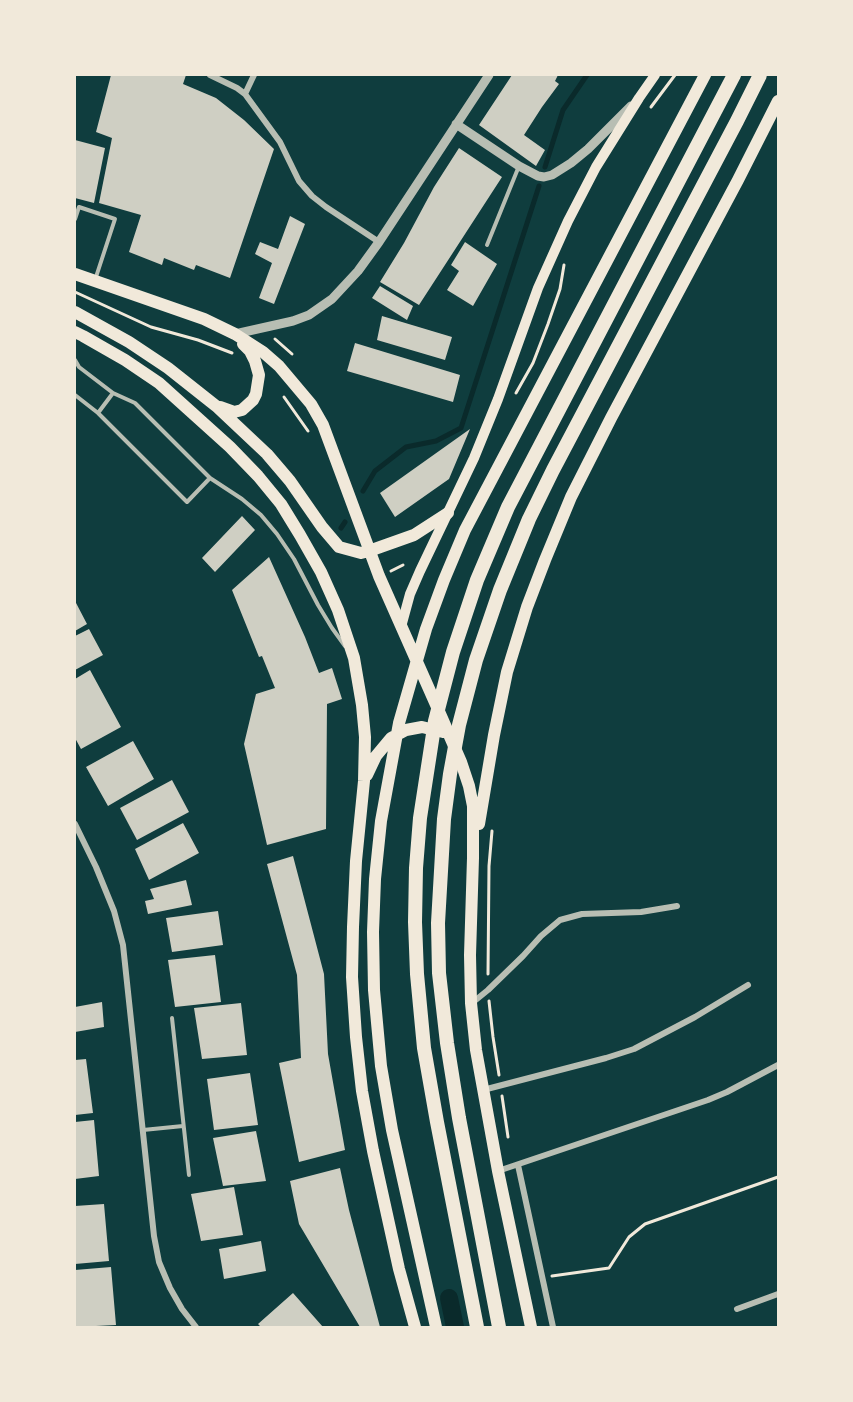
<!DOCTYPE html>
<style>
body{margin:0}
#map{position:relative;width:853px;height:1402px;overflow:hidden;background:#0f3d3e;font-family:Signika,sans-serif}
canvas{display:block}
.frame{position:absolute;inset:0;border:76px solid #f1e9da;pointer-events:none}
</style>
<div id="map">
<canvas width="853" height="1402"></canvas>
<div class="frame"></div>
</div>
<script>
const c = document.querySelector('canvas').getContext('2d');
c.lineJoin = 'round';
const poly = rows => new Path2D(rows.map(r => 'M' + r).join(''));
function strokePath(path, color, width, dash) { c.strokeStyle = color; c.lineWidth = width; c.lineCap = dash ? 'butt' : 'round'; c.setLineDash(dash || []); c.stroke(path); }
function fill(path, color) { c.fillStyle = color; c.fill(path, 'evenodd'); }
strokePath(poly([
 [545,167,563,110,587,75],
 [363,491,375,471,406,447,436,441,461,428,539,186],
 [341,528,345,522]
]), '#0a2a2b', 5);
strokePath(poly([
 [449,1298,455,1327]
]), '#0a2a2b', 18);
fill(poly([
 [111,75,186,75,183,84,216,98,244,120,274,149,230,278,196,265,194,270,164,258,162,265,129,252,141,215,99,203,112,138,96,132],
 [512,75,558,75,555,81,559,84,542,107,524,135,545,150,536,166,479,125],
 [75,140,105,148,94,203,75,198],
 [459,148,502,177,419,305,380,282,404,243,434,187],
 [290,216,305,224,274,304,259,298,272,263,255,254,260,242,278,249],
 [465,242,497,264,473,306,447,290,459,271,451,265],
 [380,286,413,306,407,320,372,298],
 [382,316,452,337,445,360,377,340],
 [355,343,460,375,453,402,347,371],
 [470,429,449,479,395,517,380,493],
 [242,516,255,530,215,572,202,558],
 [269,557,305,637,319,673,332,668,342,699,327,704,326,829,267,845,244,744,256,694,275,688,262,656,259,657,232,590],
 [75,601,87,624,75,631],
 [89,629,103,655,75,670,75,636],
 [90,670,121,727,81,749,75,738,75,679],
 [133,741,154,779,108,806,86,767],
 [172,780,189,812,137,840,120,808],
 [183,823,199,853,149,880,135,849],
 [293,856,324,974,328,1054,345,1150,299,1162,279,1063,301,1058,297,975,267,864],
 [186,880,192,905,148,914,145,901,154,899,150,889],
 [218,911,223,945,172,952,166,918],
 [215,955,221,1002,175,1007,168,960],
 [102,1002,104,1027,75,1032,75,1007],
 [241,1003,247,1055,202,1059,194,1008],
 [86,1059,93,1113,75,1115,75,1060],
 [250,1073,258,1125,214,1130,207,1079],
 [94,1120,99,1176,75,1179,75,1122],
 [256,1131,266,1181,223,1186,213,1138],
 [340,1168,349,1210,380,1327,360,1327,299,1224,290,1181],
 [234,1187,243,1235,201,1241,191,1194],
 [104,1204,109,1261,75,1264,75,1206],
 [261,1241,266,1271,224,1279,219,1249],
 [111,1267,116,1325,76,1327,75,1270],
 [293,1293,323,1327,261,1327,258,1324]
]), '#cfcfc3');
strokePath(poly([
 [651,107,675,75],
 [75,292,151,327,198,340,232,353],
 [275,339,292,354],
 [516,393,533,363,548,324,560,289,564,265],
 [284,397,308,431],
 [391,571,403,565],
 [488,974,489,866,492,831],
 [489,1001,493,1037,499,1075],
 [502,1096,508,1137],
 [552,1276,609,1268,629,1237,645,1224,778,1177]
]), '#f1e9da', 3);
strokePath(poly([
 [75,219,79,207,115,219,95,280],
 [487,245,519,166],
 [75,360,79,367,113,393,135,403,210,478,242,499,261,515,277,534,294,559,318,605,332,628,345,646],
 [75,395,98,413,187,502,210,478],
 [98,413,113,393],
 [172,1018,189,1175],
 [143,1130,183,1126]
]), '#b8beb3', 4);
strokePath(poly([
 [210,75,237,88,245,94,280,142,299,181,312,196,326,207,379,242],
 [245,94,254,75],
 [75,824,96,867,114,911,123,945,154,1236,159,1262,170,1288,182,1309,196,1327],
 [472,1003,488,990,523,956,541,936,560,920,582,914,641,912,677,906],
 [483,1090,606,1058,634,1049,695,1017,748,985],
 [518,1165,553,1327],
 [498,1171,708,1100,727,1092,778,1065],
 [737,1309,778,1294]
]), '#b8beb3', 6);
strokePath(poly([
 [456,124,519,166,538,176,544,177,552,175,571,163,588,149,631,106],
 [235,334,293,321,309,315,332,299,358,271,379,242,489,75]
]), '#b8beb3', 9);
strokePath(poly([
 [401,627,410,594,420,571,474,458,498,399,538,288,568,221,596,167,639,98,655,75]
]), '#f1e9da', 10);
strokePath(poly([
 [75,274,204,319,235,334,263,352,279,366,311,404,323,425,379,576,441,716,461,762,469,786,473,806,473,858,470,955,471,1003,476,1050,498,1171,531,1327],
 [75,312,129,342,168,368,216,406,267,454,290,481,322,527,339,547,361,553,369,551,414,535,448,513],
 [75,332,83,336,125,360,159,383,230,447,258,476,281,504,300,535,321,572,338,610,354,658,362,705,365,737,364,781,356,861,353,927,352,977,356,1037,362,1091,373,1151,399,1269,415,1327],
 [220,407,234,412,242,410,253,400,256,394,259,375,255,361,250,351,243,344],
 [367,775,376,756,391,738,406,730,422,727,443,732],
 [479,824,494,735,507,672,527,607,545,560,571,497,611,418,738,180,778,101],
 [436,1327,392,1130,381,1066,374,990,373,932,375,879,381,821,399,723,426,629,444,580,465,530,705,75]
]), '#f1e9da', 12);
strokePath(poly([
 [477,1327,437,1122,424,1048,417,974,415,922,416,868,420,818,435,721,453,652,477,580,508,507,734,75],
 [499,1327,459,1118,447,1043,439,973,438,923,444,819,450,774,459,725,476,660,500,590,529,519,553,470,737,121,760,75]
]), '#f1e9da', 14);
</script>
